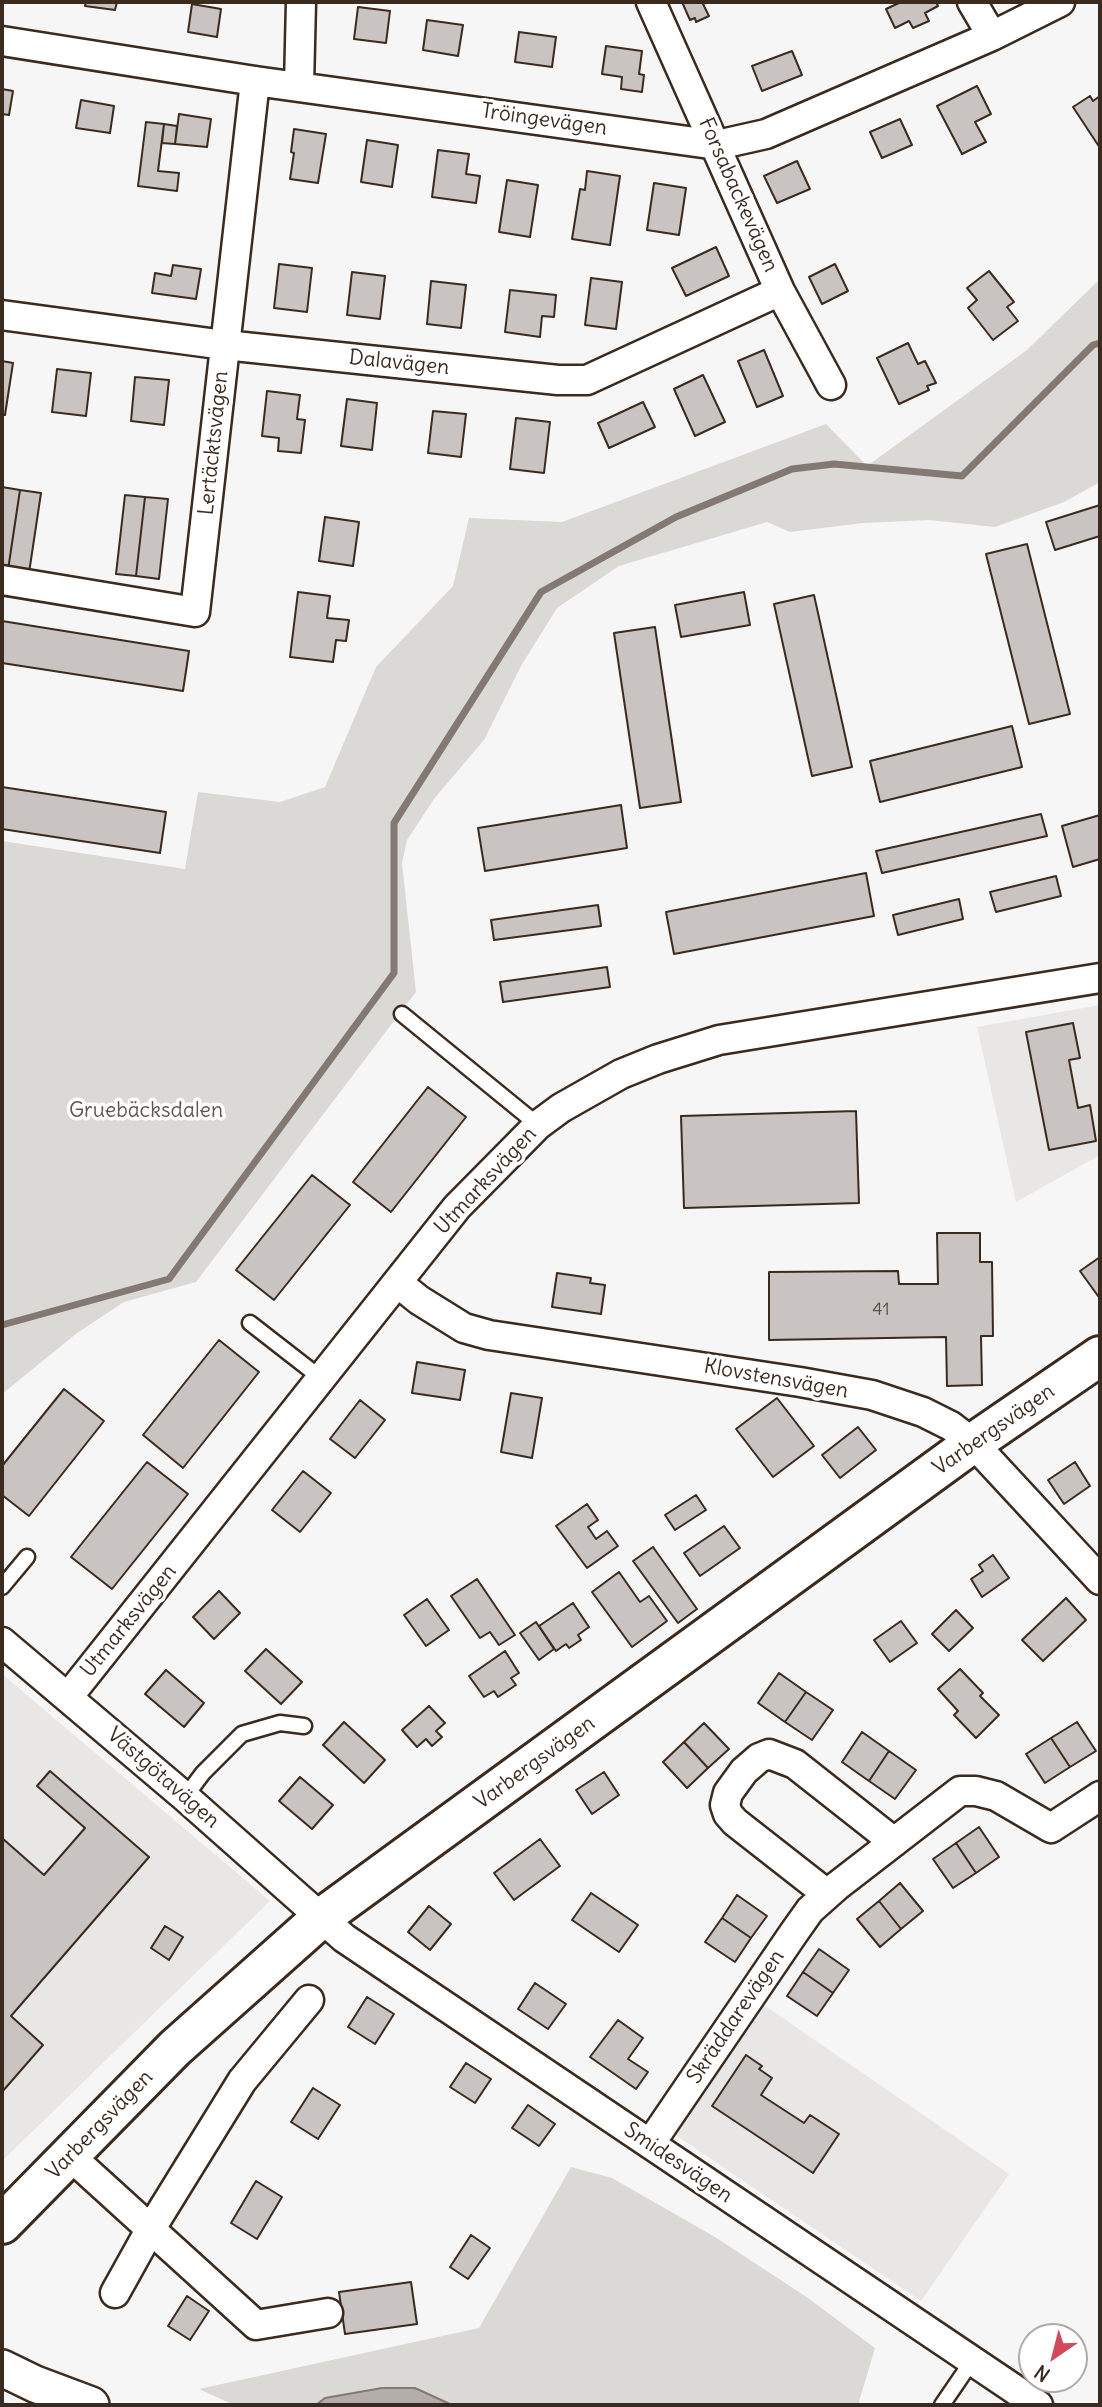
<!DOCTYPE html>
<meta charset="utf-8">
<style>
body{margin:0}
#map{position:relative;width:1102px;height:2407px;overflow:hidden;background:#f7f6f6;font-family:Delius,sans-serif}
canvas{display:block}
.frame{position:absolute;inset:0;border:4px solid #3b2a1e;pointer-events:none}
.north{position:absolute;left:1018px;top:2323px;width:70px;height:70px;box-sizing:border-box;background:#fff;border:2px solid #b1aaa5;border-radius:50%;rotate:215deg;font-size:19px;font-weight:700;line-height:28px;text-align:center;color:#3b2a1e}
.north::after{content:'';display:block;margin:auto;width:24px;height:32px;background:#d1495b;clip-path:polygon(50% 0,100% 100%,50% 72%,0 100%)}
</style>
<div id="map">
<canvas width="1102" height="2407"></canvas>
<div class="frame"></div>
<div class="north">N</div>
</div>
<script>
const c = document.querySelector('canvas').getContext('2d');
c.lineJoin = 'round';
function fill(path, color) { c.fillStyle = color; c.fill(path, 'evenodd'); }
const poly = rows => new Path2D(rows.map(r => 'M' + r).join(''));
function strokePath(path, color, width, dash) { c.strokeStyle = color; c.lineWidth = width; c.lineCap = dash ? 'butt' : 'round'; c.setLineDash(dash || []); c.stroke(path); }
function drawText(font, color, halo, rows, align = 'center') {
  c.font = font + ' Delius,sans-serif'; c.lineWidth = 7; c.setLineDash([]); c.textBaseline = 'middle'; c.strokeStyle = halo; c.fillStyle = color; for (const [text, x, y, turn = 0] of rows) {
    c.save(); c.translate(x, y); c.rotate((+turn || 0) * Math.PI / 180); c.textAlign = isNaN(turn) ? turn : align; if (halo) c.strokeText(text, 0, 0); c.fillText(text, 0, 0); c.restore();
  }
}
fill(poly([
 [1100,1005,1100,1155,1016,1202,977,1027],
 [2,1674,270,1901,2,2161],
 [761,2003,1009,2174,921,2301,674,2134]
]), '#e9e7e6');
fill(poly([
 [1100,279,1100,482,1064,502,995,527,929,520,863,523,790,532,767,522,619,566,557,608,521,666,484,740,434,799,407,840,402,863,416,992,196,1282,124,1302,77,1333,2,1394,2,841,185,869,198,792,280,802,325,787,376,667,453,586,469,518,562,522,826,424,867,466,1027,350],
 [571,2167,612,2178,715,2237,808,2298,875,2348,858,2405,452,2405,415,2388,382,2388,325,2398,316,2405,234,2405,199,2389,479,2328]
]), '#dbd9d6');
const water = poly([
 [382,2388,415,2388,452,2405,316,2405,325,2398,382,2388]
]);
fill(water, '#b4aeaa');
strokePath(water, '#847972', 2);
strokePath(poly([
 [2,1325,169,1279,394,973,394,823,541,592,676,517,792,469,834,464,962,476,1093,345,1100,343]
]), '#847972', 7);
const building = poly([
 [86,2,117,2,115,10,85,6,86,2],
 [682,2,708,2,703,4,709,16,696,22,695,18,690,20,682,2],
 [901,2,936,2,938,6,925,13,929,21,913,28,909,21,895,28,886,9,901,2],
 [192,4,221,9,217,37,188,32,192,4],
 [358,7,390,11,386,43,354,39,358,7],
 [427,20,463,25,458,56,423,50,427,20],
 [519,32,556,37,552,67,515,62,519,32],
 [606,46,642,51,639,74,644,75,642,92,621,89,622,77,602,74,606,46],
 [792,51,802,75,762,91,752,66,792,51],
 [977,86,991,114,975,122,986,142,962,154,937,106,977,86],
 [2,89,13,91,9,115,2,114,2,89],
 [1090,96,1093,101,1100,96,1100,148,1073,107,1090,96],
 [81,100,114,106,110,133,76,128,81,100],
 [179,114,211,119,207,147,175,144,179,114],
 [900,119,912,145,882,158,870,132,900,119],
 [146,122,164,124,158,171,179,173,177,191,138,186,146,122],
 [164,124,177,126,175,144,162,143,164,124],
 [294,129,326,134,318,183,290,179,294,153,291,152,294,129],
 [367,140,398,145,392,187,361,182,367,140],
 [438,150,469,154,466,174,480,176,476,203,432,197,438,150],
 [797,161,810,189,777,203,764,176,797,161],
 [587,171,620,176,610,245,572,239,580,189,585,190,587,171],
 [507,180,538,185,530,237,499,232,507,180],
 [654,183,686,188,679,235,647,230,654,183],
 [716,247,729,276,686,296,672,268,716,247],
 [279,264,312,268,307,312,274,308,279,264],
 [835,264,848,291,822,304,809,277,835,264],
 [173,265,201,269,196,299,152,293,155,273,171,276,173,265],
 [989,271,1014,302,1007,307,1018,321,993,340,968,308,977,300,967,288,989,271],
 [352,272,385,276,380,319,347,315,352,272],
 [591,278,622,282,616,329,585,325,591,278],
 [431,281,466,285,461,328,427,324,431,281],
 [510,290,556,295,554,317,542,316,540,337,505,332,510,290],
 [908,343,918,364,925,361,936,383,927,386,929,390,899,404,877,358,908,343],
 [764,350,783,396,757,407,738,361,764,350],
 [2,361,13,363,5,415,2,415,2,361],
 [57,369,91,373,86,416,52,412,57,369],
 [703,375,725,422,695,436,674,389,703,375],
 [135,377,169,380,164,425,131,421,135,377],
 [267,391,300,395,297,419,305,420,301,453,278,451,279,438,262,436,267,391],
 [347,399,377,403,372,450,341,446,347,399],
 [643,402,655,427,609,448,598,423,643,402],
 [433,411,466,414,461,457,428,453,433,411],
 [516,418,550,422,544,473,510,469,516,418],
 [2,487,20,490,8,570,2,569,2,487],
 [20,490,41,493,29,573,8,570,20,490],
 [125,495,145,497,136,576,116,574,125,495],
 [145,497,168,499,159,579,136,576,145,497],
 [1100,505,1100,536,1055,550,1046,522,1100,505],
 [325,517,359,522,353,566,319,561,325,517],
 [1027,544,1070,714,1029,724,986,554,1027,544],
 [298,592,330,596,327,618,349,620,346,641,336,640,333,662,290,657,298,592],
 [744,592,750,625,681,637,675,605,744,592],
 [814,595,852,767,812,776,774,604,814,595],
 [2,621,189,651,183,691,2,663,2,621],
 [655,627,681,802,640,808,614,633,655,627],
 [1012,726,1022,767,880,802,870,761,1012,726],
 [2,787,166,812,160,853,2,829,2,787],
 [621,805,627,848,485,871,478,828,621,805],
 [1041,814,1047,836,882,873,876,851,1041,814],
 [1100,815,1100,859,1073,867,1062,826,1100,815],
 [866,873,874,916,674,954,666,912,866,873],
 [1056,876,1061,896,996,912,990,892,1056,876],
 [959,899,963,919,898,935,893,915,959,899],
 [598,905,601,926,494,940,491,920,598,905],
 [607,967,610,987,503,1002,500,982,607,967],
 [1073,1023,1080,1058,1069,1060,1078,1108,1090,1105,1096,1141,1049,1150,1026,1032,1073,1023],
 [428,1087,466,1117,391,1212,353,1182,428,1087],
 [856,1111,859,1203,684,1208,681,1116,856,1111],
 [312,1175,350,1205,274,1300,236,1270,312,1175],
 [937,1233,980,1233,980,1262,992,1262,993,1336,981,1336,982,1385,947,1386,946,1337,769,1340,769,1272,898,1271,899,1284,938,1284,937,1233],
 [1100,1257,1100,1294,1098,1296,1080,1271,1100,1257],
 [557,1273,591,1278,590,1283,605,1285,601,1314,552,1307,557,1273],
 [219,1340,259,1372,183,1468,143,1435,219,1340],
 [417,1362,465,1370,460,1400,412,1393,417,1362],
 [64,1389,104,1421,29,1516,2,1495,2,1466,64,1389],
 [511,1393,542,1398,532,1458,501,1452,511,1393],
 [777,1398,814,1446,773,1477,736,1429,777,1398],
 [360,1400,385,1420,355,1458,330,1439,360,1400],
 [858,1427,876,1450,840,1478,822,1455,858,1427],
 [147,1462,188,1494,112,1589,71,1557,147,1462],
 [1075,1462,1090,1486,1064,1504,1048,1480,1075,1462],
 [303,1471,331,1493,300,1532,272,1510,303,1471],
 [696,1495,706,1510,675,1530,665,1515,696,1495],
 [587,1504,598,1520,588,1527,596,1539,607,1531,618,1546,587,1568,556,1526,587,1504],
 [724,1526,740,1548,700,1576,684,1553,724,1526],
 [653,1547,697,1609,678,1623,633,1561,653,1547],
 [993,1555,1009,1578,982,1597,971,1579,983,1571,979,1565,993,1555],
 [619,1572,640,1602,649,1596,667,1621,632,1647,592,1592,619,1572],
 [477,1579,515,1635,499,1645,490,1632,480,1638,451,1596,477,1579],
 [219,1591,240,1613,214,1639,193,1617,219,1591],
 [1066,1598,1086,1620,1043,1661,1022,1640,1066,1598],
 [427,1599,449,1630,426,1646,404,1615,427,1599],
 [573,1603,589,1627,578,1635,581,1640,569,1648,566,1644,556,1651,539,1626,573,1603],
 [956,1610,973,1628,949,1651,932,1634,956,1610],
 [901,1621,917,1643,890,1662,874,1640,901,1621],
 [536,1622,554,1649,539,1660,520,1633,536,1622],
 [266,1649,302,1682,281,1704,245,1671,266,1649],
 [505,1651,519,1673,511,1678,516,1685,498,1697,494,1691,484,1697,469,1676,505,1651],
 [960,1669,983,1693,980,1696,999,1715,976,1738,954,1715,958,1711,938,1689,960,1669],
 [166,1670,204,1703,184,1727,145,1694,166,1670],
 [779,1673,806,1692,785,1722,758,1703,779,1673],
 [806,1692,833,1710,812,1740,785,1722,806,1692],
 [429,1706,445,1723,436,1731,442,1737,432,1746,426,1739,417,1747,402,1730,429,1706],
 [344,1722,385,1760,364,1783,323,1745,344,1722],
 [1077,1722,1096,1751,1070,1767,1051,1738,1077,1722],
 [704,1723,729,1749,708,1768,684,1742,704,1723],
 [862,1732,889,1751,869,1781,842,1762,862,1732],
 [1051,1738,1070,1767,1045,1783,1026,1754,1051,1738],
 [684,1742,708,1768,687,1788,663,1762,684,1742],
 [889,1751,916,1770,895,1799,869,1781,889,1751],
 [50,1771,149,1857,11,2016,43,2045,2,2092,2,1838,44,1875,85,1828,37,1786,50,1771],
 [604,1772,619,1795,592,1814,576,1790,604,1772],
 [300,1777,333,1805,312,1829,279,1801,300,1777],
 [979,1827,999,1857,976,1873,956,1843,979,1827],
 [540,1839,560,1866,514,1900,494,1873,540,1839],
 [956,1843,976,1873,953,1888,933,1859,956,1843],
 [900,1883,923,1911,901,1929,879,1901,900,1883],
 [591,1893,638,1925,619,1952,572,1920,591,1893],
 [737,1895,767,1916,751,1938,722,1918,737,1895],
 [879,1901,901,1929,880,1947,857,1919,879,1901],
 [429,1906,451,1924,430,1950,408,1932,429,1906],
 [722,1918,751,1938,735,1962,705,1942,722,1918],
 [165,1926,183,1937,169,1960,151,1948,165,1926],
 [819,1949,849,1970,833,1993,803,1972,819,1949],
 [803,1972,833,1993,817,2016,787,1996,803,1972],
 [535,1983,566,2004,548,2029,518,2009,535,1983],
 [367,1997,394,2014,375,2044,348,2027,367,1997],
 [618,2020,643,2038,628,2059,648,2072,636,2089,590,2057,618,2020],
 [746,2055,762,2066,759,2069,772,2078,761,2095,804,2123,810,2115,839,2134,813,2173,712,2106,746,2055],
 [466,2063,491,2079,475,2103,450,2087,466,2063],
 [313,2088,340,2105,318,2139,291,2122,313,2088],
 [528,2105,555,2124,539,2146,512,2128,528,2105],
 [256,2181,282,2197,257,2239,231,2223,256,2181],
 [471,2235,490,2248,468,2279,450,2267,471,2235],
 [411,2282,417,2324,345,2334,339,2292,411,2282],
 [187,2296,209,2311,190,2340,168,2326,187,2296]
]);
fill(building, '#c9c3c1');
strokePath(building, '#3b2a1e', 2);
const service = poly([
 [402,1014,538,1125],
 [250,1323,322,1379],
 [2,1587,27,1557],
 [185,1797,203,1773,242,1734,280,1723,304,1726],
 [942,2405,972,2361]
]);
const minor = poly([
 [651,2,780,291,831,385],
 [972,2,992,36],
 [2,41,255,81,717,145,766,134,992,36,1060,2],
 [299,86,301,2],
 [2,315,225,345,558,380,587,380,780,291],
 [2,580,195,612,255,81],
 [398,1283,419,1300,464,1328,489,1335,800,1382,872,1395,923,1412,951,1426,973,1443,1100,1580],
 [2,1642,185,1797,344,1938,1038,2405],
 [68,1697,457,1207,538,1125,561,1108,621,1074,658,1059,719,1040,1100,978],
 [827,1894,735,1822,728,1814,725,1805,728,1793,744,1771,759,1758,769,1754,795,1764,894,1842],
 [650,2144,793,1934,810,1910,837,1886,960,1791,976,1791,996,1796,1051,1828,1100,1796],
 [69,2155,256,2325,328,2313],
 [115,2293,150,2230,242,2081,309,2000]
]);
const tertiary = poly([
 [2,2368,35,2384,91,2405]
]);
const secondary = poly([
 [2,2224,175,2048,321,1918,973,1443,1100,1356]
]);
strokePath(service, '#3b2a1e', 19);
strokePath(minor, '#3b2a1e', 33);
strokePath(tertiary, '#3b2a1e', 40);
strokePath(secondary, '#3b2a1e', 44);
strokePath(service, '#fff', 14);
strokePath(minor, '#fff', 28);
strokePath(tertiary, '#fff', 35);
strokePath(secondary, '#fff', 38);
drawText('18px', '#5e5047', null, [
 ["41",881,1310]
]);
drawText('21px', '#3b2a1e', '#fff', [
 ["Tröingevägen",544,120,8],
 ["Forsabackevägen",738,195,66],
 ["Dalavägen",399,363,6],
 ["Lertäcktsvägen",214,443,-84],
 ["Utmarksvägen",486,1181,-47],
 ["Klovstensvägen",776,1379,10],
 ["Varbergsvägen",994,1430,-35],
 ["Utmarksvägen",129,1621,-51],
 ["Varbergsvägen",535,1763,-36],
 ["Västgötavägen",163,1778,41],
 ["Skräddarevägen",736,2017,-56],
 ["Varbergsvägen",100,2125,-46],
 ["Smidesvägen",678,2163,34]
]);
drawText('21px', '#63564c', '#fff', [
 ["Gruebäcksdalen",146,1111]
]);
</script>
